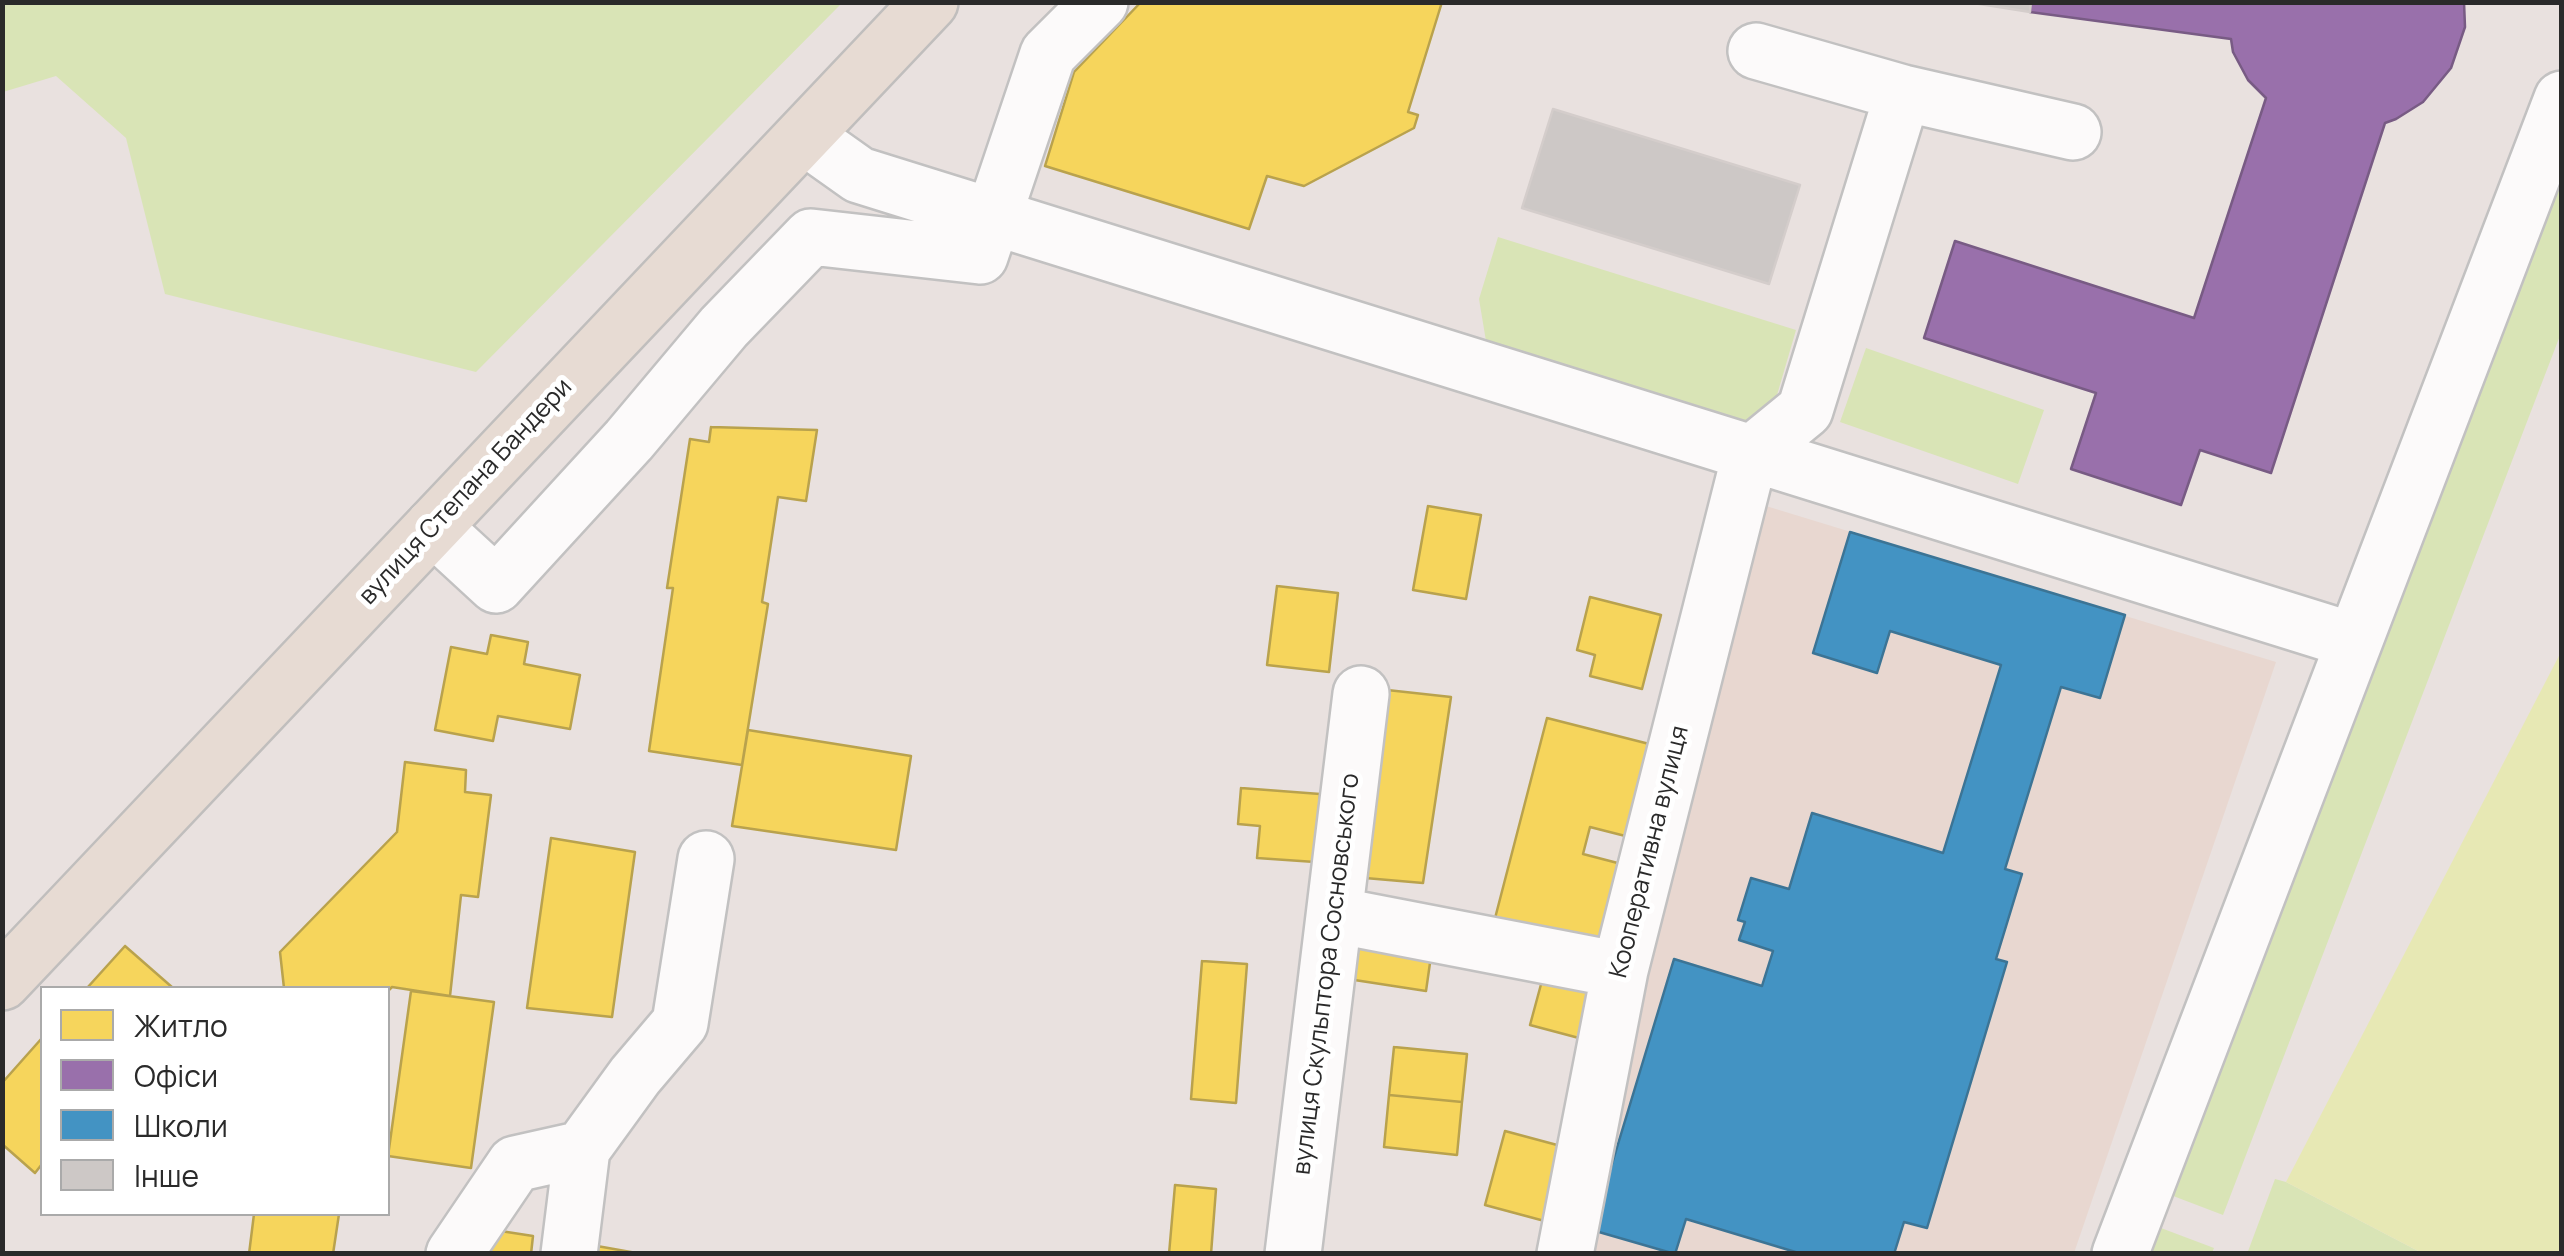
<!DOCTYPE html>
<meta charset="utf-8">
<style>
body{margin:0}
#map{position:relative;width:2564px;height:1256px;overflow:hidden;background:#e9e1df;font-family:Manrope,sans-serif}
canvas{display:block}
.frame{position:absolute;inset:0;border:5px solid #2a2a2a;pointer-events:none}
.legend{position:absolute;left:40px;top:986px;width:350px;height:230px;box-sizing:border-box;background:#fff;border:2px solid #aaa;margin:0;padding:12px 18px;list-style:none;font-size:30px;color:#2a2a2a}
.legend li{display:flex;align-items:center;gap:20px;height:50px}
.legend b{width:50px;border:2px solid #aaa}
</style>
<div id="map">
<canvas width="2564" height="1256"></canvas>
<div class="frame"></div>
<ul class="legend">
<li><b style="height:28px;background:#f6d55c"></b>Житло</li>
<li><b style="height:28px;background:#9970ab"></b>Офіси</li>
<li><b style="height:28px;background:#4393c3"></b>Школи</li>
<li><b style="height:28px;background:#cdc8c6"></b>Інше</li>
</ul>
</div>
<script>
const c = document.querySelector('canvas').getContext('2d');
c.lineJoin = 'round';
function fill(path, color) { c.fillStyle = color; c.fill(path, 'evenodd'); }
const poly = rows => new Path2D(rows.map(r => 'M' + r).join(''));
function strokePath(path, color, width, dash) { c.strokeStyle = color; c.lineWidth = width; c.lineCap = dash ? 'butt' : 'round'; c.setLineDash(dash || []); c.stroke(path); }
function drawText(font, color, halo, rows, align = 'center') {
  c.font = font + ' Manrope,sans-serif'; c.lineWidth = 10; c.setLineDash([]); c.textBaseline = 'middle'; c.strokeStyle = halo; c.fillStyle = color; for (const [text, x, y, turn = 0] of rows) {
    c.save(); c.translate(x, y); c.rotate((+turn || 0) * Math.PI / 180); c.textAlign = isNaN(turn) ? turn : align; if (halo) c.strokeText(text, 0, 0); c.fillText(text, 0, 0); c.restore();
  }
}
fill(poly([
 [1753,502,2276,662,2074,1253,1565,1254]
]), '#e8d7d0');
fill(poly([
 [3,3,3,2,842,3,476,372,165,294,126,138,56,76,3,92],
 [2561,142,2561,333,2223,1215,2168,1194],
 [1498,237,1796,330,1777,395,1762,410,1745,421,1486,341,1479,299],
 [1866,348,2044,410,2018,484,1840,422],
 [2275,1179,2286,1182,2422,1253,2247,1254],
 [2153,1225,2214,1248,2212,1253,2142,1254]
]), '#d9e4b6');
fill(poly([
 [2561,652,2561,1253,2422,1253,2286,1182]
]), '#e7e8b4');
const homes = poly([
 [1141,2,1442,2,1408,112,1418,115,1414,128,1304,186,1267,176,1249,229,1045,166,1074,72,1141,2],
 [711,427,817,430,806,501,778,497,762,602,768,604,742,765,649,751,673,588,667,588,690,439,709,442,711,427],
 [1428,506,1481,515,1466,599,1413,590,1428,506],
 [1277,586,1338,593,1329,672,1267,665,1277,586],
 [1590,597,1661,615,1642,689,1590,676,1595,655,1577,650,1590,597],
 [491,635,528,642,524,664,580,675,570,729,498,716,493,741,435,730,451,647,487,654,491,635],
 [1369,688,1451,697,1423,883,1342,876,1369,688],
 [1547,718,1665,748,1641,840,1590,827,1583,854,1633,867,1610,956,1493,926,1547,718],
 [748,730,911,756,896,850,732,826,748,730],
 [405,762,466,770,465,792,491,795,478,897,461,895,450,996,392,987,388,991,388,988,284,988,280,952,397,832,405,762],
 [1241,788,1320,794,1315,862,1257,858,1260,826,1238,824,1241,788],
 [551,838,635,852,612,1017,527,1008,551,838],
 [1355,930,1433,942,1426,991,1348,979,1355,930],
 [125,946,173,988,87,988,125,946],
 [1202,961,1247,964,1236,1103,1191,1099,1202,961],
 [1543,977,1607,994,1594,1042,1530,1025,1543,977],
 [411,991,494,1002,471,1168,388,1156,411,991],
 [42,1038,42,1164,35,1173,2,1144,2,1083,42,1038],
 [1394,1047,1467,1054,1462,1102,1389,1095,1394,1047],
 [1389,1095,1462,1102,1457,1155,1384,1147,1389,1095],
 [1505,1131,1572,1149,1552,1223,1485,1205,1505,1131],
 [1175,1185,1216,1189,1211,1254,1169,1254,1175,1185],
 [254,1214,339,1214,333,1254,249,1254,254,1214],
 [494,1230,533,1236,531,1254,490,1254,494,1230],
 [597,1246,642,1254,595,1254,597,1246]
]);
fill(homes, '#f6d55c');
strokePath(homes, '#b9a24d', 2.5);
const offices = poly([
 [2031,2,2464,2,2465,27,2451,68,2423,102,2396,119,2385,123,2271,473,2200,450,2181,505,2071,469,2096,393,1924,338,1955,241,2194,318,2266,98,2248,80,2233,52,2231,39,2030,12,2031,2]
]);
fill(offices, '#9970ab');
strokePath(offices, '#785b84', 2.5);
const schools = poly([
 [1850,532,2125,615,2100,698,2061,687,2005,869,2022,874,1996,959,2007,962,1927,1228,1904,1222,1894,1254,1802,1254,1686,1219,1675,1254,1592,1230,1674,959,1762,986,1773,951,1739,940,1745,922,1738,920,1751,878,1789,889,1812,813,1943,853,2001,665,1890,631,1877,673,1813,653,1850,532]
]);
fill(schools, '#4393c3');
strokePath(schools, '#3c7495', 2.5);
const building = poly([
 [1967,2,2031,2,2030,12,1967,2],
 [1553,109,1800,185,1769,284,1522,208,1553,109]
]);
fill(building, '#cdc8c6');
strokePath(building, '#d4cdcb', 2.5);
const minor = poly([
 [1756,51,1903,93,2073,132],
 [804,136,859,175,2354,641],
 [1750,455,1805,410,1903,93],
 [433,527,496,585,629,440,724,327,811,237,980,256,1048,54,1100,2],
 [1335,915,1620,970],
 [454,1254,515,1164,582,1149],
 [569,1254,582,1149,635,1076,680,1023,706,859],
 [1293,1254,1361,694],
 [1565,1254,1620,970,1750,455],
 [2120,1254,2562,99]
]);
const major = poly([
 [2,982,930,2]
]);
strokePath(minor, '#c2c1c1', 60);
strokePath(major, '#c0bebd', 60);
strokePath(minor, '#fcfafa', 55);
strokePath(major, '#e7dbd3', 55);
drawText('25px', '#2a2a2a', '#fff', [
 ["вулиця Степана Бандери",466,492,-47],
 ["Кооперативна вулиця",1650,852,-76],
 ["вулиця Скульптора Сосновського",1327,974,-83]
]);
</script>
